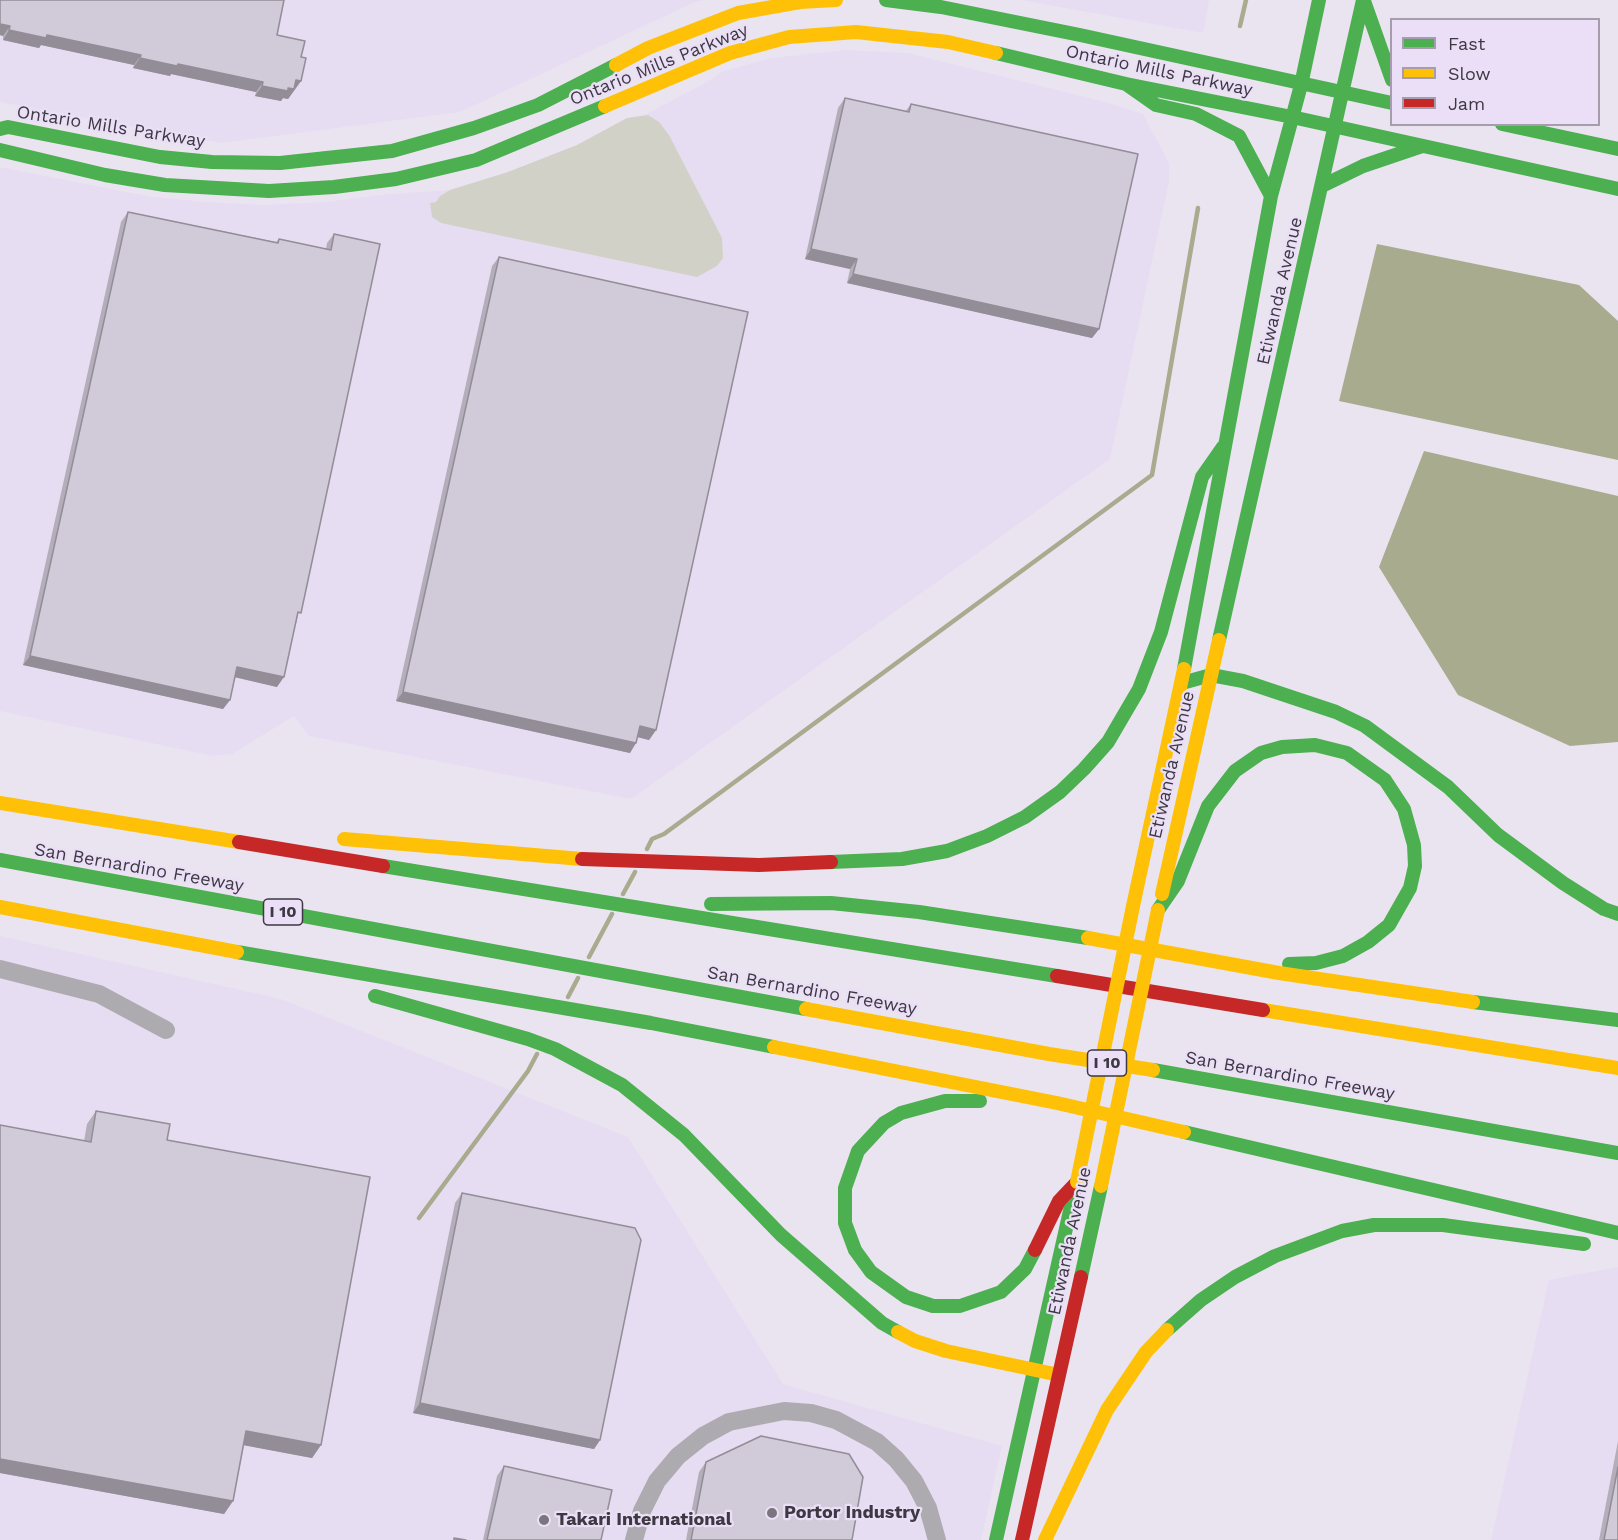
<!DOCTYPE html>
<style>
body{margin:0}
#map{position:relative;width:1618px;height:1540px;overflow:hidden;background:#eae4f1;font-family:"Work Sans",sans-serif}
canvas{display:block}
.legend{position:absolute;left:1390px;top:18px;width:210px;height:108px;box-sizing:border-box;background:#eadff6;border:2px solid #a59dae;margin:0;padding:8px 10px;list-style:none;font-size:18px;color:#3d3942}
.legend li{display:flex;align-items:center;gap:12px;height:30px}
.legend b{width:30px;border:2px solid #a59dae}
</style>
<div id="map">
<canvas width="1618" height="1540"></canvas>
<ul class="legend">
<li><b style="height:8px;background:#4caf50"></b>Fast</li>
<li><b style="height:8px;background:#ffc107"></b>Slow</li>
<li><b style="height:8px;background:#c62828"></b>Jam</li>
</ul>
</div>
<script>
const c = document.querySelector('canvas').getContext('2d');
c.lineJoin = 'round';
function fill(path, color) { c.fillStyle = color; c.fill(path, 'evenodd'); }
const poly = rows => new Path2D(rows.map(r => 'M' + r).join(''));
function strokePath(path, color, width, dash) { c.strokeStyle = color; c.lineWidth = width; c.lineCap = dash ? 'butt' : 'round'; c.setLineDash(dash || []); c.stroke(path); }
function drawText(font, color, halo, rows, align = 'center') {
  c.font = font + ' "Work Sans",sans-serif'; c.lineWidth = 4.5; c.setLineDash([]); c.textBaseline = 'middle'; c.strokeStyle = halo; c.fillStyle = color; for (const [text, x, y, turn = 0] of rows) {
    c.save(); c.translate(x, y); c.rotate((+turn || 0) * Math.PI / 180); c.textAlign = isNaN(turn) ? turn : align; if (halo) c.strokeText(text, 0, 0); c.fillText(text, 0, 0); c.restore();
  }
}
fill(poly([
 [0,0,705,0,695,2,460,112,221,143,0,102],
 [1021,0,1209,0,1203,33],
 [846,50,908,53,1105,102,1143,114,1169,163,1169,181,1110,459,631,799,309,736,294,716,232,754,213,756,0,711,0,167,152,197,208,202,264,205,326,202,389,194,450,190,508,172,577,145,627,118,644,115,713,79,721,72,771,58],
 [0,936,281,999,628,1137,783,1384,1002,1446,981,1540,0,1540],
 [1618,1267,1618,1540,1491,1540,1549,1280]
]), '#e7ddf3');
fill(poly([
 [648,115,659,122,669,135,722,238,723,258,717,266,697,277,441,223,432,217,430,203,436,202,440,196,450,190,508,172,577,145,627,118]
]), '#d2d1c7');
fill(poly([
 [1377,244,1579,285,1618,321,1618,460,1339,401],
 [1424,451,1618,496,1618,742,1570,746,1458,695,1379,567]
]), '#a9ab8f');
strokePath(poly([
 [1240,26,1246,0],
 [647,849,652,839,664,834,1152,475,1198,208],
 [623,894,635,872],
 [589,957,612,914],
 [568,997,578,978],
 [419,1218,528,1071,537,1054]
]), '#a9ab8f', 4.5);
strokePath(poly([
 [0,969,99,994,166,1030],
 [634,1540,642,1511,657,1481,678,1456,703,1436,729,1422,784,1411,811,1413,836,1420,877,1442,896,1459,914,1481,928,1508,937,1540]
]), '#aeabb0', 18);
strokePath(poly([
 [886,0,941,7,1080,35,1392,103],
 [1364,1,1392,80],
 [996,53,1126,84,1292,117,1618,189],
 [1126,84,1156,105,1196,114,1239,136,1271,196],
 [1502,124,1618,149],
 [0,129,8,127,160,157,212,162,280,163,392,151,474,128,538,105,616,65],
 [0,150,105,175,165,185,269,191,334,187,396,179,476,160,605,106],
 [1322,186,1363,166,1422,146],
 [1219,640,1363,0],
 [1184,669,1271,196,1301,85,1319,0],
 [1182,683,1211,675,1243,681,1336,712,1365,726,1448,787,1498,835,1563,883,1604,909,1618,914],
 [0,860,806,1009],
 [831,862,902,859,947,851,987,836,1025,817,1060,792,1084,769,1108,742,1139,689,1161,632,1202,477,1223,447],
 [383,866,1057,976],
 [711,904,831,903,919,912,1088,938],
 [1158,910,1178,881,1208,806,1235,771,1261,753,1282,747,1315,745,1347,753,1385,780,1404,809,1414,845,1415,866,1410,888,1389,925,1368,942,1343,956,1316,963,1289,964],
 [237,952,651,1023,774,1047],
 [375,996,528,1039,555,1049,622,1085,684,1135,781,1235,882,1323,898,1332],
 [1473,1002,1618,1020],
 [1153,1070,1618,1153],
 [980,1101,945,1101,901,1113,884,1123,858,1151,845,1188,845,1223,855,1250,871,1272,906,1297,933,1306,960,1306,1001,1292,1025,1269,1035,1250],
 [1184,1132,1618,1233],
 [1081,1277,1101,1186],
 [1167,1330,1201,1300,1235,1277,1275,1256,1342,1231,1374,1225,1443,1225,1584,1244],
 [996,1540,1076,1184]
]), '#4caf50', 14);
strokePath(poly([
 [616,65,648,48,738,13,800,2,836,0],
 [605,106,730,53,789,37,856,32,948,42,996,53],
 [0,803,239,842],
 [344,839,582,859],
 [1162,894,1219,640],
 [1133,906,1184,669],
 [0,907,237,952],
 [1088,938,1279,973,1473,1002],
 [806,1009,1049,1054,1153,1070],
 [1263,1010,1618,1068],
 [774,1047,1057,1103,1184,1132],
 [898,1332,915,1341,946,1351,1059,1375],
 [1045,1540,1107,1410,1146,1352,1167,1330]
]), '#ffc107', 14);
strokePath(poly([
 [239,842,383,866],
 [582,859,759,865,831,862],
 [1057,976,1263,1010],
 [1035,1250,1059,1201,1077,1182],
 [1022,1540,1081,1277]
]), '#c62828', 14);
strokePath(poly([
 [1077,1182,1133,906],
 [1101,1186,1158,910]
]), '#ffc107', 14);
fill(poly([
 [0,0,277,35,301,57,301,81,288,99,283,98,281,101,255,96,256,92,171,74,170,76,133,68,134,65,41,45,39,48,3,40,3,36,0,35],
 [845,98,905,112,911,104,1099,329,1092,338,847,283,850,269,805,259,838,108],
 [128,212,276,242,279,239,326,249,327,243,334,234,297,620,277,687,234,677,230,700,223,709,23,665,121,222],
 [499,257,656,730,649,740,638,737,630,753,396,701,492,266],
 [96,1111,167,1140,321,1445,312,1458,244,1445,233,1501,224,1514,0,1473,0,1125,84,1141,87,1124],
 [462,1193,600,1440,594,1449,413,1413,455,1203],
 [1618,1441,1618,1540,1599,1540],
 [706,1462,852,1540,686,1540,699,1472],
 [504,1466,601,1540,483,1540,497,1476]
]), '#b4aeba');
fill(poly([
 [0,24,10,26,3,36,0,35],
 [9,30,47,35,141,55,134,65,41,45,39,48,3,40],
 [140,58,178,64,263,82,256,92,171,74,170,76,133,68],
 [296,80,301,81,288,99,283,98,281,101,255,96,262,86],
 [811,249,857,259,850,269,805,259],
 [853,274,1099,329,1092,338,847,283],
 [30,656,230,700,223,709,23,665],
 [237,667,284,677,277,687,230,676],
 [403,692,636,743,630,753,396,701],
 [640,726,656,730,649,740,633,736],
 [420,1403,600,1440,594,1449,413,1413],
 [246,1431,321,1445,312,1458,237,1444],
 [0,1459,233,1501,224,1514,0,1473]
]), '#928d97');
const building = poly([
 [0,0,284,0,277,35,305,41,301,57,306,58,301,81,296,80,294,89,288,88,288,91,262,86,263,82,178,64,177,66,140,58,141,55,47,35,46,38,9,30,10,26,0,24,0,0],
 [845,98,909,112,911,104,1138,154,1099,329,853,274,857,259,811,249,845,98],
 [128,212,278,243,279,239,331,250,334,234,380,244,301,613,298,612,284,677,237,667,230,700,30,656,128,212],
 [499,257,748,312,656,730,640,726,636,743,403,692,499,257],
 [96,1111,170,1124,167,1140,370,1177,321,1445,246,1431,233,1501,0,1459,0,1125,91,1142,96,1111],
 [462,1193,635,1228,641,1240,600,1440,420,1403,462,1193],
 [761,1436,849,1454,863,1477,852,1540,691,1540,706,1462,761,1436],
 [504,1466,612,1490,601,1540,487,1540,504,1466],
 [1618,1467,1618,1540,1604,1540,1618,1467],
 [454,1538,466,1540,454,1540,454,1538]
]);
fill(building, '#d1cad8');
strokePath(building, '#928d97', 1.5);
for (const [x, y, r, color] of [
 [772,1513,6,"#7a757f"],
 [544,1520,6,"#7a757f"]
]) { const dot = new Path2D(); dot.arc(x, y, r, 0, 2 * Math.PI); c.fillStyle = color; c.fill(dot); strokePath(dot, '#eadff6', 2); }
for (const [x, y, w] of [
 [283,912,39],
 [1107,1063,39]
]) { const box = new Path2D(); box.roundRect(x - w / 2, y - 13, w, 26, 4.5); c.fillStyle = '#eadff6'; c.fill(box); strokePath(box, '#3d3942', 1.5); }
drawText('bold 16px', '#3d3942', null, [
 ["I 10",283,912],
 ["I 10",1107,1063]
]);
drawText('18px', '#3d3942', '#eadff6', [
 ["Ontario Mills Parkway",659,65,-22],
 ["Ontario Mills Parkway",1159,71,12],
 ["Ontario Mills Parkway",111,127,9],
 ["Etiwanda Avenue",1280,291,-77],
 ["Etiwanda Avenue",1172,765,-77],
 ["San Bernardino Freeway",139,868,10],
 ["San Bernardino Freeway",812,991,10],
 ["San Bernardino Freeway",1290,1076,10],
 ["Etiwanda Avenue",1070,1241,-78]
]);
drawText('bold 18px', '#3d3942', '#eadff6', [
 ["Portor Industry",784,1513],
 ["Takari International",556,1520]
], 'left');
</script>
